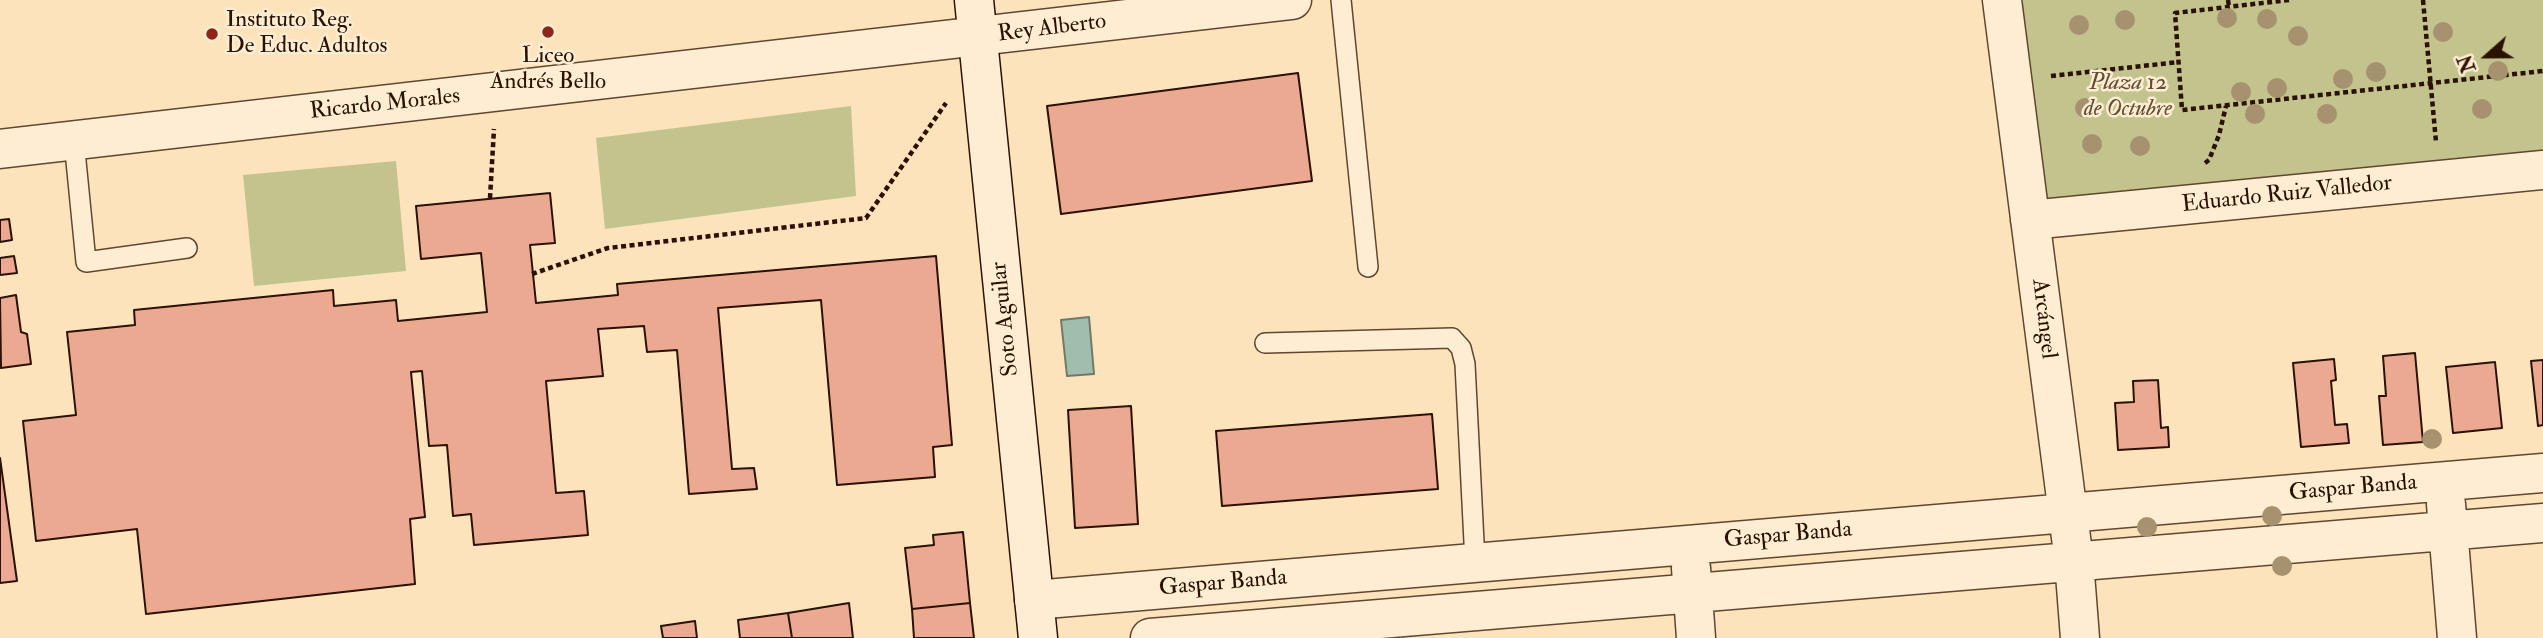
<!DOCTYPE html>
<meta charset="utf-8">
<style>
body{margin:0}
#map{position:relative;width:2543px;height:638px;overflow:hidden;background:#fde3bc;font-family:"IM FELL Double Pica",serif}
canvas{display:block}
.north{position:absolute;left:2452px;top:21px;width:70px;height:70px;-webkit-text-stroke:5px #feedd3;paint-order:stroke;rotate:249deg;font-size:19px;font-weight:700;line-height:28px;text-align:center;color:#2a1100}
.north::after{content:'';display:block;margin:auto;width:24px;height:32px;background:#2a1100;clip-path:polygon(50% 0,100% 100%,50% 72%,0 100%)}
</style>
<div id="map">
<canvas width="2543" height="638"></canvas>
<div class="north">N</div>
</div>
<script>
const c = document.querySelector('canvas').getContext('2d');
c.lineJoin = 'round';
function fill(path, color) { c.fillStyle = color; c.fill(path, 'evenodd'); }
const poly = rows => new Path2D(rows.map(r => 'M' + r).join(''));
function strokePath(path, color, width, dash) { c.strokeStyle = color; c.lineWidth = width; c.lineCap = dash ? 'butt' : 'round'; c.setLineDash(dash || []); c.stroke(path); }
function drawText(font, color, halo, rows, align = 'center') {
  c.font = font + ' "IM FELL Double Pica",serif'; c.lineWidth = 5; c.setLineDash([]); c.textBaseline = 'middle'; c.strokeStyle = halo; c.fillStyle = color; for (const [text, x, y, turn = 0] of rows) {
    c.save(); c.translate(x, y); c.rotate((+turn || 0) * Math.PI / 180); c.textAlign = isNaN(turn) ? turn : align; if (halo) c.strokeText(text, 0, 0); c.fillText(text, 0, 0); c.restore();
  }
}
fill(poly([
 [2017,0,2543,0,2543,152,2040,202],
 [851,106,856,196,605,229,596,138],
 [396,161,406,271,254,286,243,175]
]), '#c3c38e');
const water = poly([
 [1089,317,1094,374,1067,376,1061,320,1089,317]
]);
fill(water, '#a0bead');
strokePath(water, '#717968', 2);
const building = poly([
 [1298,73,1312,181,1061,214,1047,106,1298,73],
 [550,193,555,243,530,245,536,303,618,295,617,284,936,256,952,445,933,447,935,477,837,485,821,300,718,308,732,469,754,468,757,489,689,494,677,350,647,352,644,326,598,329,603,376,546,381,556,493,584,491,588,535,474,545,471,514,453,516,447,445,429,446,422,371,411,372,425,517,410,519,415,584,146,614,137,529,36,541,23,421,76,415,67,332,135,325,134,310,333,290,334,306,396,300,398,321,487,312,481,253,421,259,416,206,550,193],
 [9,219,12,240,0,242,0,220,9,219],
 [14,256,17,273,0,275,0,258,14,256],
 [16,295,21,332,27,334,31,364,1,368,0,298,16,295],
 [2415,353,2423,442,2383,445,2379,396,2386,396,2383,356,2415,353],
 [2334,359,2336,380,2331,381,2335,425,2347,424,2349,443,2301,447,2293,363,2334,359],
 [2543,360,2543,425,2538,426,2531,361,2543,360],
 [2495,362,2502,428,2453,433,2446,367,2495,362],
 [2158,380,2161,428,2168,427,2169,447,2118,450,2115,403,2134,402,2133,381,2158,380],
 [1131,406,1138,524,1075,528,1068,410,1131,406],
 [1432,414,1438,489,1222,506,1216,431,1432,414],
 [0,458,17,581,0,583,0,458],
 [963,532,970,603,912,609,905,548,934,545,933,535,963,532],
 [849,603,853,638,792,638,788,613,849,603],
 [970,603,974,638,914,638,912,609,970,603],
 [788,613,792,638,740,638,738,620,788,613],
 [695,621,697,638,663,638,661,626,695,621]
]);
fill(building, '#eba992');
strokePath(building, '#2a1100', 2);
const lane = poly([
 [1341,0,1368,267],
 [74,141,86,262,187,248],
 [1265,343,1452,338,1461,348,1465,364,1475,562]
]);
const street = poly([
 [2002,0,2074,561,2080,638],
 [0,149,1292,0],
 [2030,220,2543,170],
 [2446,504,2457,638],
 [1691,568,1696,638],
 [1034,600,2543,473],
 [1150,638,2543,523]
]);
const secondary = poly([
 [974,0,1038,638]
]);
strokePath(lane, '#5f462f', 22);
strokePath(street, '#5f462f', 41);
strokePath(secondary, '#2a1100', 41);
strokePath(poly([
 [2228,0,2229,7],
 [2289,0,2175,13,2182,110,2543,71],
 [2423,0,2436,142],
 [2051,76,2179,62],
 [2205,163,2209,160,2219,135,2226,106],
 [490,198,494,129],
 [532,274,608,248,866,218,946,103]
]), '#2a1100', 4.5, [5, 3.5]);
strokePath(lane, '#feedd3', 19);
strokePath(street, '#feedd3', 38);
strokePath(secondary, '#feedd3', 38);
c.fillStyle = '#a79270';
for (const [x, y] of [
 [2227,18],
 [2267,19],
 [2125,20],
 [2079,25],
 [2443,32],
 [2298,36],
 [2498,71],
 [2376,72],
 [2343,79],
 [2277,88],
 [2241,92],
 [2085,108],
 [2482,109],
 [2255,114],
 [2327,114],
 [2092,144],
 [2140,146],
 [2432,439],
 [2272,516],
 [2147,527],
 [2282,566]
]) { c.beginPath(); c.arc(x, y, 10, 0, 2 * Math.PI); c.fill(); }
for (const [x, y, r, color] of [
 [548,32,7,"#8f2418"],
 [212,34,7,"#8f2418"]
]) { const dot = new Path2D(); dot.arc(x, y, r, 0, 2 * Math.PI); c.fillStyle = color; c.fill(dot); strokePath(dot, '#feedd3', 2.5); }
drawText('23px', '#2a1100', '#feedd3', [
 ["Instituto Reg.",226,21],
 ["De Educ. Adultos",226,47],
 ["Liceo",548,57,"center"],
 ["Andrés Bello",548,83,"center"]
], 'left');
drawText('23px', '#2a1100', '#feedd3', [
 ["Rey Alberto",1052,29,-7],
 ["Ricardo Morales",385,105,-6],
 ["Eduardo Ruiz Valledor",2287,195,-6],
 ["Soto Aguilar",1006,319,-96],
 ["Arcángel",2043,319,83],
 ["Gaspar Banda",2353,489,-5],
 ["Gaspar Banda",1788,536,-5],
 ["Gaspar Banda",1223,584,-5]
]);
drawText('italic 23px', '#604f32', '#feedd3', [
 ["Plaza 12",2128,84],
 ["de Octubre",2128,110]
]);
</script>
